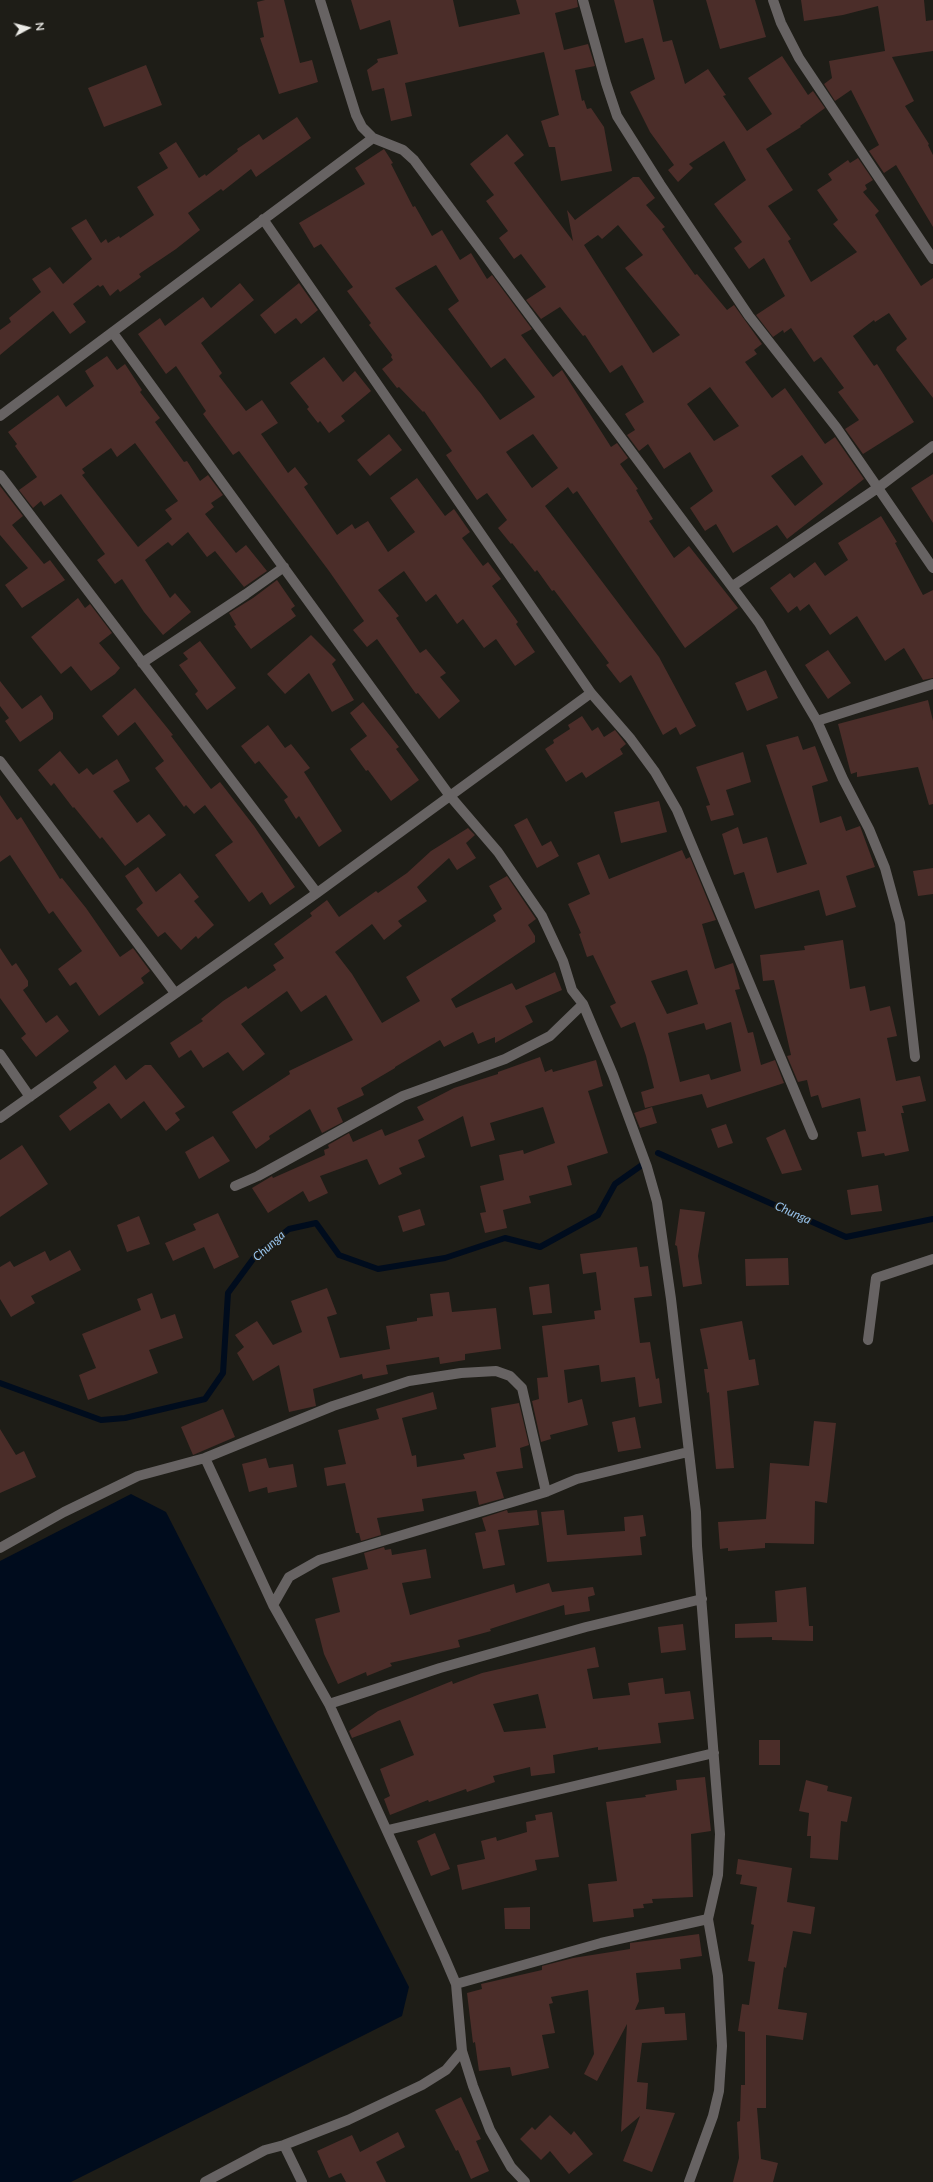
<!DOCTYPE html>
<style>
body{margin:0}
#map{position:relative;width:933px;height:2182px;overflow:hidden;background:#1e1d17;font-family:Lato,sans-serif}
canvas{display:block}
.north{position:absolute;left:8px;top:8px;width:40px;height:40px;-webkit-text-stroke:3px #1e1d17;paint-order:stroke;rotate:83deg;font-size:11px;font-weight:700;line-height:16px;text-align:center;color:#ebeae6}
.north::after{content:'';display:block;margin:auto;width:14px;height:18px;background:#ebeae6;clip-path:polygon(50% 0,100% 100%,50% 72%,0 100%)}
</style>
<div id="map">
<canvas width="933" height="2182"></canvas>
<div class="north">N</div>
</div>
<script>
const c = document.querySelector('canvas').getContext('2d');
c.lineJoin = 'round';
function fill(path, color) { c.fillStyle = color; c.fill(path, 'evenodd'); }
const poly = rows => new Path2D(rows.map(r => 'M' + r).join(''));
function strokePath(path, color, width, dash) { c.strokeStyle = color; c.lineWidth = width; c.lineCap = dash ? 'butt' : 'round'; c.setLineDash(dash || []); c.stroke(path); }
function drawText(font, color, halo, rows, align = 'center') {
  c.font = font + ' Lato,sans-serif'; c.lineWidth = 3.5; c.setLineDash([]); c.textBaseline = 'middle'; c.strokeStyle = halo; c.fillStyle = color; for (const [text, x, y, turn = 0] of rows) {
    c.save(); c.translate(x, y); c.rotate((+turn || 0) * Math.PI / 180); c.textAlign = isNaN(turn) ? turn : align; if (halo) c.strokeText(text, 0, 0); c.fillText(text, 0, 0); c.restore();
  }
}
fill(poly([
 [131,1494,166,1512,409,1987,402,2016,71,2182,0,2182,0,1561]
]), '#000c1d');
strokePath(poly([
 [658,1153,846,1237,933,1219],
 [0,1383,101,1420,125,1418,205,1399,223,1373,228,1293,256,1255,289,1229,316,1223,339,1255,378,1269,445,1258,505,1238,540,1247,598,1215,615,1184,642,1165]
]), '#000c1d', 6);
fill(poly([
 [265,0,284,0,300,63,312,60,318,82,279,94,260,38,264,37,257,2],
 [351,0,453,0,459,27,520,14,516,0,577,0,578,7,555,13,564,50,588,44,595,66,575,70,582,101,584,100,587,109,591,108,604,127,612,171,561,181,555,147,549,147,541,121,559,115,544,52,405,83,412,116,391,121,384,88,372,91,367,70,378,62,377,59,398,54,390,20,360,30],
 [614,0,653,0,663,42,672,40,685,84,708,69,726,95,723,96,747,131,772,114,748,78,782,56,808,95,813,91,825,108,800,126,801,127,766,149,793,190,768,206,791,239,788,241,811,282,857,252,833,224,838,220,817,190,832,180,828,174,848,160,850,163,858,158,873,180,865,185,867,189,863,192,879,211,875,215,897,249,921,286,933,278,933,398,896,350,897,347,907,339,889,313,875,322,874,320,853,336,874,366,877,364,914,422,863,454,845,429,859,420,838,392,844,388,821,357,814,362,791,328,784,333,783,330,773,337,756,315,785,296,764,258,749,269,734,248,742,242,714,204,746,180,724,141,689,164,693,168,678,182,668,170,674,165,650,132,630,92,655,79,643,38,625,43],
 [706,0,755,0,766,37,720,49],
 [801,0,924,0,926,21,933,20,933,51,892,57,914,101,905,106,929,144,928,145,933,155,933,227,896,165,884,173,869,151,879,145,851,90,835,101,824,84,832,78,829,61,885,51,878,6,843,15,804,21],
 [146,65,162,105,104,127,88,88],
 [297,117,311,138,256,177,251,169,223,191,221,189,188,213,200,230,176,249,139,274,141,277,120,292,118,289,110,296,103,285,100,287,98,285,73,304,86,322,70,334,53,311,0,355,0,330,11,322,9,318,41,292,32,279,50,267,63,284,92,259,71,228,86,219,101,243,106,239,108,243,119,236,120,238,154,215,137,187,168,168,159,153,176,142,199,178,205,174,206,176,238,151,237,149,259,134,263,140],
 [507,134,524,155,514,163,573,241,567,210,575,220,633,177,639,177,655,198,646,205,665,227,662,229,695,275,697,274,727,310,734,305,762,344,754,350,757,354,745,362,772,398,785,388,825,444,835,437,864,479,787,539,777,525,733,553,716,524,705,531,690,508,713,491,690,452,664,469,648,444,639,451,627,435,635,430,625,414,644,402,622,365,610,373,585,335,583,336,560,307,541,319,526,300,546,287,521,254,514,259,499,238,508,231,486,201,494,195,470,164],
 [618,225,643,255,625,268,680,335,653,353,584,245,598,235,602,239],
 [710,387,739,426,714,441,687,404],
 [802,455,823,484,795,506,771,476],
 [384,149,393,163,391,164,413,207,415,206,432,236,442,230,460,260,471,253,487,279,492,275,532,329,521,335,553,377,562,370,611,447,617,443,628,458,620,464,638,489,636,490,653,519,649,521,674,558,689,546,738,608,685,648,577,491,573,494,568,487,545,506,659,657,696,726,680,735,676,727,663,735,631,675,620,683,606,665,609,663,554,590,552,591,537,570,535,572,512,543,511,544,498,528,507,520,487,493,477,500,446,455,452,451,424,411,423,412,399,387,397,388,382,369,393,360,391,357,392,355,369,325,371,323,347,291,353,287,321,244,314,248,299,223,365,184,355,168],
 [436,265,459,301,448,309,491,368,505,358,535,397,500,420,481,394,395,288],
 [533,434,558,468,532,488,506,452],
 [240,283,254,300,201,343,222,373,219,376,246,411,262,400,278,423,261,434,288,473,295,467,308,484,304,487,337,535,352,524,355,529,368,521,388,552,415,532,390,498,417,478,445,516,454,509,470,532,462,538,483,566,488,562,501,579,492,586,518,622,516,624,535,652,515,666,496,639,484,648,463,619,457,624,436,594,426,602,404,571,378,590,399,616,396,618,420,653,426,649,446,673,440,677,460,701,439,719,418,693,416,694,377,639,367,647,353,630,364,621,329,571,239,451,233,455,203,414,206,411,176,366,166,374,138,334,160,318,165,326,203,297,211,308],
 [299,283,318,310,301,324,296,318,275,334,260,315],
 [107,356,117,370,125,364,142,390,140,392,160,418,155,422,184,462,187,461,200,481,208,475,223,495,211,503,214,507,205,514,236,553,246,545,267,571,244,587,215,551,207,557,188,532,172,546,168,542,145,560,170,598,175,593,191,612,163,635,144,612,122,579,115,584,97,560,105,554,61,494,44,506,41,501,33,508,19,490,37,477,15,446,17,444,8,432,58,395,66,407,94,386,85,371],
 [135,443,178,501,165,510,172,519,138,547,82,475,85,473,82,469,111,448,117,457],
 [324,357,343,382,355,371,371,391,341,416,345,421,329,433,320,421,318,423,307,409,309,407,290,383],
 [389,434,402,450,370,476,357,460],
 [933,474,933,523,911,488],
 [0,486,23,516,12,525,44,564,50,560,65,580,22,608,5,585,28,568,0,535],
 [881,516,897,542,895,543,923,595,933,590,933,678,923,680,904,648,885,661,857,616,830,635,809,604,800,611,797,606,788,613,770,588,790,573,794,578,815,562,825,576,848,560,838,543],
 [277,580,295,606,291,609,296,616,251,649,234,626,236,625,229,613,253,598],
 [78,598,85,608,90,604,112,633,99,643,120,668,115,674,91,691,71,666,61,674,31,637],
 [311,635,336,660,332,664,354,700,332,712,309,673,285,694,267,674],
 [200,641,236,688,207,710,195,694,198,691,179,665,188,659,183,653],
 [828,650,851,683,828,699,805,665],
 [766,670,778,698,747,711,735,683],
 [0,681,22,709,41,695,53,713,53,719,20,742,5,721,9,718,0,706],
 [135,688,173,735,171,736,211,789,220,782,254,826,295,887,270,905,262,892,249,902,215,855,233,842,205,805,194,814,186,805,184,807,155,768,164,761,135,722,118,736,102,716],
 [928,700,933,721,933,804,929,805,918,767,857,777,857,772,851,774,838,724],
 [363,702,399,747,396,749,419,780,391,801,368,770,366,771,350,749,367,736,350,713],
 [582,716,592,731,598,727,604,737,615,730,626,744,620,749,623,754,586,778,582,772,566,782,545,749,554,743,553,740,570,729,568,725],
 [268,725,285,748,291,744,310,768,304,772,342,831,319,847,299,816,296,819,284,800,288,797,259,761,255,764,241,746],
 [798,736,803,750,815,746,828,781,812,786,820,823,841,816,846,831,860,826,875,867,846,876,856,907,826,916,819,890,755,909,744,872,734,875,722,834,738,827,743,844,767,837,777,873,807,864,766,745],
 [60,751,79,774,87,768,93,775,117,759,130,781,113,791,137,823,149,814,166,835,125,866,102,837,100,839,74,807,73,808,54,783,51,786,38,770],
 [743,752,751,782,726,790,734,815,711,821,706,806,710,805,696,767],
 [0,795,17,820,21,817,60,879,62,878,86,908,120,957,133,948,150,971,141,978,144,983,99,1016,76,982,70,986,58,969,82,951,53,911,49,914,10,855,0,862],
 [659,801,667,832,621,843,614,812],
 [527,818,542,846,551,841,559,856,537,868,514,825],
 [468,828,475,835,466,843,476,858,457,870,449,858,417,887,427,901,398,921,402,926,384,940,372,924,335,952,352,974,382,1023,420,1001,406,977,496,921,493,915,502,909,489,886,507,876,536,919,528,925,535,936,535,942,451,999,456,1008,512,983,516,990,555,972,562,990,525,1006,533,1022,495,1043,495,1037,478,1044,473,1032,444,1047,440,1040,395,1067,395,1068,361,1088,364,1095,337,1108,343,1122,322,1133,310,1109,269,1136,270,1139,256,1149,232,1112,290,1074,289,1071,353,1040,326,995,301,1012,287,991,241,1024,265,1054,243,1071,228,1052,203,1068,191,1050,179,1058,170,1043,203,1021,201,1019,223,1001,246,986,248,989,276,970,273,965,284,958,274,944,312,916,310,913,327,900,339,917,376,891,378,893,407,873,431,851],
 [682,850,686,859,690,857,716,920,702,924,715,969,733,963,740,989,735,990,748,1033,753,1032,761,1065,775,1060,784,1083,707,1108,702,1094,645,1108,641,1092,654,1088,646,1056,635,1022,621,1028,610,1006,616,1003,593,955,587,957,579,934,581,933,568,904,590,894,577,863,599,854,609,879],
 [687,970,698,1004,667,1014,651,981],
 [731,1022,741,1071,711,1080,709,1074,680,1082,668,1033,704,1023,706,1030],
 [138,867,156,892,180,873,199,897,194,901,214,925,198,939,196,936,181,950,165,932,158,937,136,909,143,903,125,876],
 [933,868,933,894,918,896,913,871],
 [843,940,850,989,865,986,870,1011,890,1006,897,1036,887,1038,896,1081,920,1076,926,1101,902,1106,904,1113,901,1113,909,1151,885,1156,884,1153,862,1157,857,1132,866,1131,860,1098,822,1108,818,1095,811,1097,807,1080,798,1082,787,1056,791,1055,774,980,763,981,760,955,805,950,804,946],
 [0,948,12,966,16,963,28,981,28,986,23,990,46,1023,57,1015,69,1031,36,1057,21,1038,26,1034,0,998],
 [540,1057,545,1072,552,1069,553,1072,596,1060,603,1086,588,1091,608,1153,567,1166,572,1185,529,1196,531,1203,503,1210,507,1228,485,1233,480,1213,486,1212,480,1186,504,1180,499,1155,523,1150,524,1154,555,1143,543,1107,490,1123,495,1140,471,1147,463,1116,418,1140,425,1157,399,1168,402,1174,379,1185,367,1159,320,1176,328,1193,309,1202,303,1191,268,1213,252,1188,272,1176,273,1178,325,1155,324,1150,329,1148,328,1145,349,1133,353,1142,382,1129,385,1136,424,1120,417,1107,454,1088,498,1074,498,1072],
 [115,1065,126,1080,145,1065,151,1065,185,1107,175,1113,180,1120,166,1131,144,1101,121,1119,109,1103,70,1131,59,1116,97,1088,93,1082],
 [652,1107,657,1123,640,1128,634,1113],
 [726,1124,733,1143,718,1148,711,1129],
 [785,1129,802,1170,782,1174,766,1138],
 [213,1136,230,1161,199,1179,185,1152],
 [22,1145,48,1184,0,1217,0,1160],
 [878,1185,882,1211,851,1215,847,1190],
 [420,1209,425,1225,403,1232,398,1216],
 [680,1209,705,1212,698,1256,702,1284,683,1287,677,1246,675,1245],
 [218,1213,239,1257,214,1269,204,1247,173,1261,165,1243,196,1230,193,1224],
 [139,1216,150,1244,127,1252,117,1225],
 [637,1247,640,1267,648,1266,652,1296,634,1298,640,1343,650,1342,656,1379,659,1378,662,1403,639,1407,635,1377,601,1382,599,1365,564,1370,568,1403,582,1399,588,1425,550,1435,551,1439,541,1442,532,1401,539,1399,537,1378,548,1377,542,1326,595,1319,594,1311,601,1310,596,1272,583,1274,580,1254],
 [70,1250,81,1270,31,1296,35,1303,11,1317,0,1299,0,1267,10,1261,14,1267,45,1251,50,1261],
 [788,1258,789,1285,746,1286,745,1259],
 [549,1284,552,1313,533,1315,529,1287],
 [327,1288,337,1314,327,1317,340,1358,390,1349,386,1326,417,1321,417,1318,433,1316,430,1294,449,1292,452,1312,496,1308,501,1349,465,1354,465,1360,440,1364,439,1357,386,1365,388,1374,363,1379,362,1374,313,1389,316,1406,289,1412,279,1365,253,1381,237,1353,244,1347,235,1335,257,1321,273,1345,302,1332,291,1301],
 [152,1293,161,1319,175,1314,183,1338,149,1350,158,1373,88,1400,79,1375,96,1368,82,1334,141,1310,137,1299],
 [742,1321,749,1360,755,1359,759,1385,727,1391,734,1468,716,1469,709,1392,707,1393,704,1369,708,1369,700,1329],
 [433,1392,437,1409,402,1418,412,1456,416,1455,417,1467,465,1459,463,1454,496,1447,491,1408,519,1403,529,1445,520,1448,523,1468,496,1472,504,1498,479,1505,476,1491,422,1499,424,1511,377,1518,381,1535,361,1541,359,1533,356,1533,345,1483,327,1486,324,1468,346,1464,338,1430,379,1419,376,1409],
 [223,1409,235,1437,193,1455,181,1427],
 [635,1417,641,1448,618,1452,612,1422],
 [814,1421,836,1423,827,1503,815,1501,814,1544,765,1543,765,1548,728,1551,728,1548,720,1549,718,1522,766,1519,770,1463,809,1466],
 [0,1429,16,1455,24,1451,36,1477,0,1493],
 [266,1458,269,1468,293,1464,297,1487,268,1493,267,1487,249,1492,242,1464],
 [507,1510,508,1513,537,1510,539,1525,498,1530,505,1565,483,1569,475,1533,486,1531,482,1518],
 [564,1510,567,1535,625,1531,624,1517,643,1515,646,1536,640,1537,642,1555,547,1562,541,1512],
 [384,1547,385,1550,391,1549,392,1555,426,1549,431,1578,402,1583,410,1615,514,1584,516,1593,549,1583,552,1592,593,1587,595,1595,588,1597,590,1611,565,1615,564,1605,490,1629,491,1631,458,1640,460,1647,390,1663,392,1666,367,1676,366,1672,338,1684,324,1654,315,1619,340,1612,332,1578,368,1569,364,1553],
 [806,1587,809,1626,813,1626,813,1641,772,1640,772,1637,735,1638,735,1624,777,1622,775,1591],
 [683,1624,686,1650,661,1653,658,1627],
 [595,1647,599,1667,587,1669,593,1699,630,1695,628,1683,663,1678,665,1694,690,1691,694,1719,658,1723,661,1743,598,1750,598,1747,553,1755,555,1773,531,1776,530,1767,493,1776,495,1782,467,1792,466,1789,429,1802,428,1800,390,1815,384,1799,390,1796,380,1769,414,1755,400,1720,352,1738,349,1731,378,1711,452,1681,453,1684,482,1673],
 [538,1694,546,1728,504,1732,493,1704],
 [759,1740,780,1740,780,1765,759,1765],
 [705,1777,711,1831,691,1834,693,1897,652,1899,653,1903,643,1904,644,1908,633,1909,634,1917,593,1922,588,1884,617,1881,606,1802,646,1797,645,1795,677,1790,676,1780],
 [806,1780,828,1786,827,1791,852,1797,847,1822,841,1821,838,1860,810,1858,811,1836,807,1836,809,1813,799,1811],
 [552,1812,559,1857,535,1860,537,1870,462,1890,457,1865,485,1859,481,1841,496,1837,497,1841,527,1832,526,1822,536,1820,535,1815],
 [435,1833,450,1869,431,1876,417,1841],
 [738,1859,792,1868,787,1902,815,1907,811,1934,793,1931,786,1968,784,1967,778,2009,807,2013,803,2040,766,2035,766,2108,757,2108,761,2159,778,2163,773,2182,733,2182,739,2158,737,2122,740,2121,741,2085,745,2085,745,2032,738,2031,742,2004,749,2005,755,1962,748,1961,754,1925,751,1924,757,1887,740,1884,742,1875,736,1874],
 [530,1907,530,1929,505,1929,504,1908],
 [699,1934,702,1956,680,1959,681,1969,636,1973,639,2001,635,2010,664,2007,665,2014,685,2013,687,2040,642,2043,637,2082,648,2083,646,2109,675,2113,652,2172,623,2161,640,2116,621,2132,627,2024,597,2081,584,2074,594,2054,588,1990,551,1997,553,2003,549,2004,555,2033,542,2035,549,2068,512,2076,510,2067,479,2071,475,2042,473,2043,467,1993,482,1989,481,1984,542,1970,542,1966,573,1958,630,1949,630,1943],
 [461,2097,481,2139,476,2141,489,2171,471,2179,458,2150,456,2151,435,2110],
 [550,2115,571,2135,574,2131,593,2154,569,2174,550,2151,541,2160,520,2139,532,2127,535,2130],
 [398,2132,405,2147,376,2162,386,2182,346,2182,341,2173,329,2178,317,2151,352,2135,360,2152]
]), '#4b2d29');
strokePath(poly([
 [583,0,606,83,617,116,660,184,749,316,836,427,933,568],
 [773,0,781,23,799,58,933,259],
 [373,138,403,150,414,160,759,623,817,721,843,779,869,829,885,868,900,923,915,1057],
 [263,219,591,693,630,738,655,772,677,810,813,1135],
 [113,333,450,796,498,852,542,916,563,961,572,990,583,1004,550,1036,505,1059,403,1096,258,1176,235,1186],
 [0,416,373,138,362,127,356,115,320,0],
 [0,475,317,893],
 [733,586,879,487,933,446],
 [142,663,246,594,284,567],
 [817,721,933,684],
 [0,761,175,993],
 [583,1004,613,1075,647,1167,657,1202,671,1299,696,1512,697,1546,720,1834,718,1875,708,1919,718,1976,722,2046,719,2091,713,2116,689,2182],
 [0,1054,30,1097],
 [0,1118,317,893,591,693],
 [868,1340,876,1278,933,1259],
 [205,1458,273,1605,329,1704,444,1956,456,1984,462,2051,473,2086,490,2130,511,2167,525,2182],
 [0,1548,64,1512,138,1476,205,1458,333,1406,409,1381,461,1373,496,1371,510,1376,522,1388,546,1492],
 [273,1605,289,1577,319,1560,546,1492,577,1479,688,1452],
 [329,1704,440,1668,586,1627,702,1599],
 [388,1830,714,1753],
 [456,1984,601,1943,708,1919],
 [284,2145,302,2182],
 [205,2182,265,2150,284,2145,348,2120,422,2085,446,2070,462,2051]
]), '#676363', 10);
drawText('italic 12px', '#98c4ed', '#1e1d17', [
 ["Chunga",793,1213,24],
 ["Chunga",269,1246,-42]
]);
</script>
